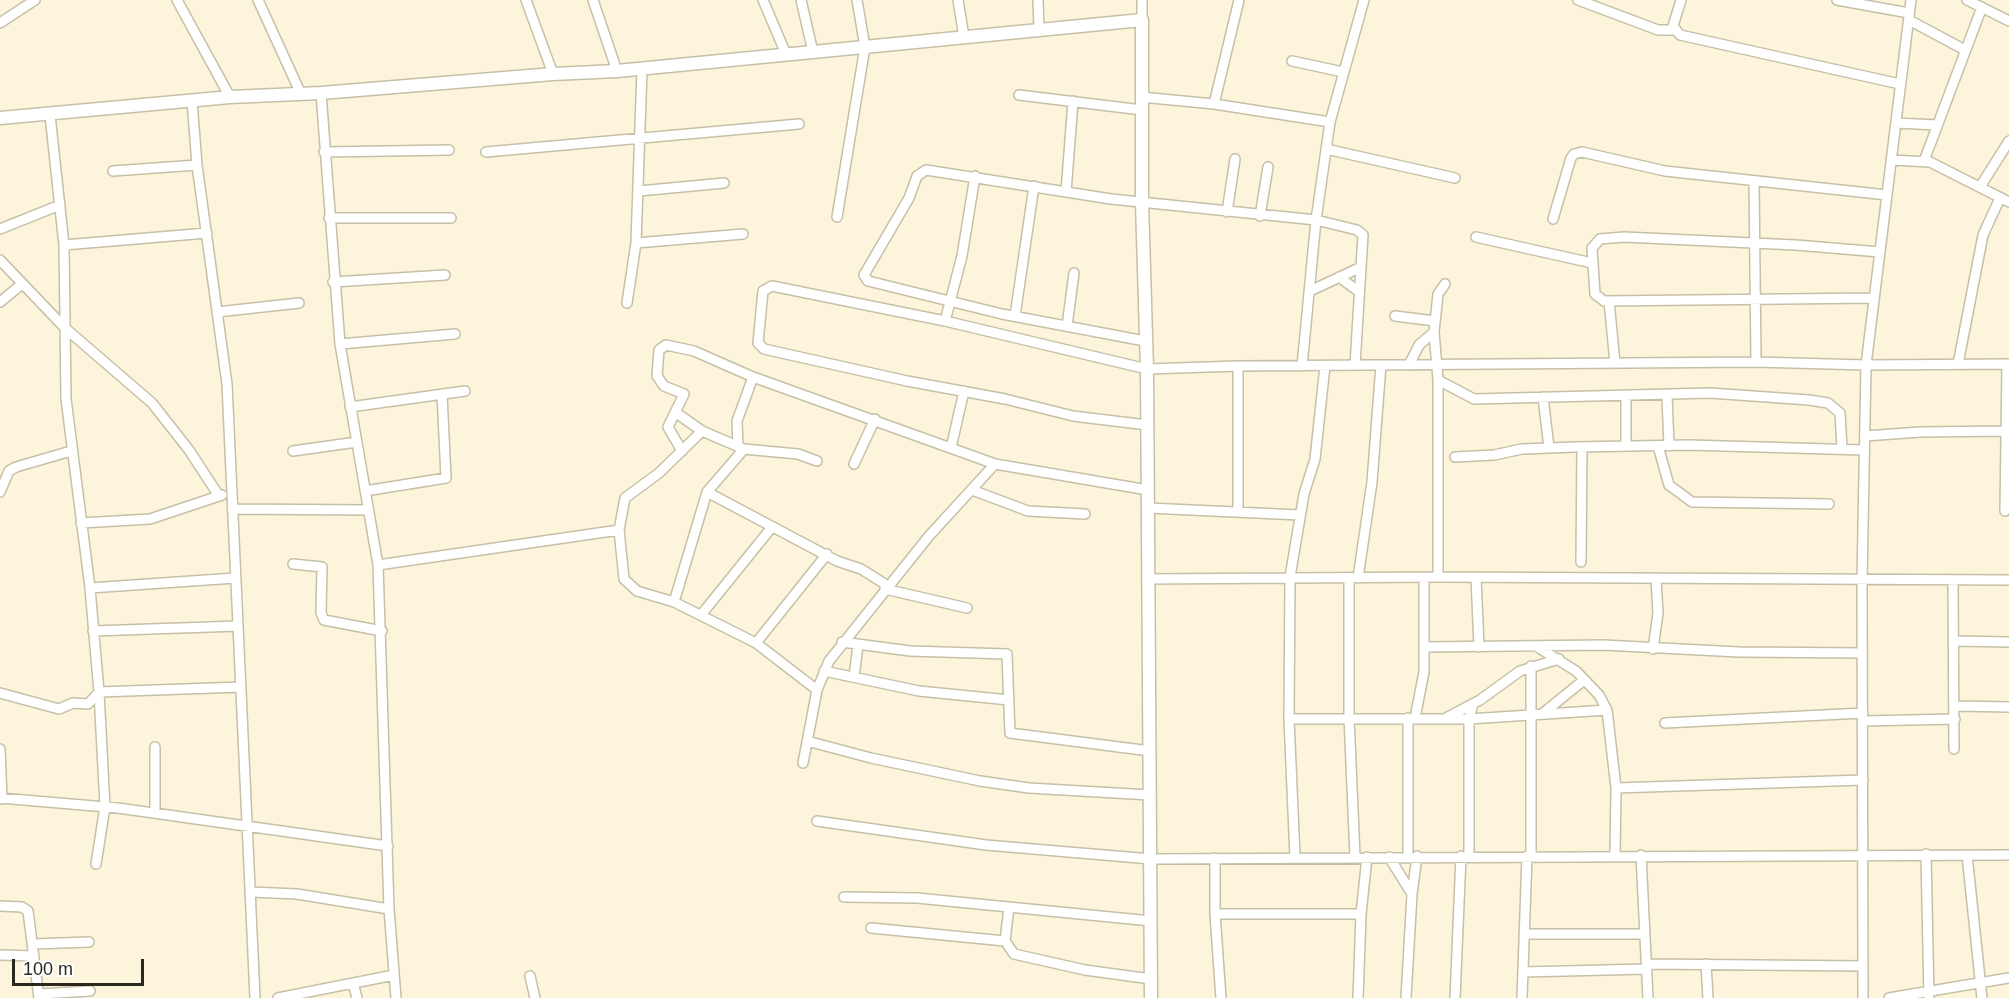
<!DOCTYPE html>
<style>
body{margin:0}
#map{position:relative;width:2009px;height:998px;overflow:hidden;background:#fcf5db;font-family:Helvetica,sans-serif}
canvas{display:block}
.scale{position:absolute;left:12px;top:959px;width:132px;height:27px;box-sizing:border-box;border:3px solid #2a281e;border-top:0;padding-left:8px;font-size:18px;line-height:21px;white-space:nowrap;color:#2a281e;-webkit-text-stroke:4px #fff;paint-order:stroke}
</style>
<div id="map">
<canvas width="2009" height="998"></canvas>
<div class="scale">100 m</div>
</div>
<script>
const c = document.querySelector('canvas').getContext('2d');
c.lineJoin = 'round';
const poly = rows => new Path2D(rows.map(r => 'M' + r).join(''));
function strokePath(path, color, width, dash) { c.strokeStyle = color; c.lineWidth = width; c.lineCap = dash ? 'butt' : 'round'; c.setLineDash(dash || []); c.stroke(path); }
const minor = poly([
 [177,0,230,97],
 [258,0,301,94],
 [526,0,553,74],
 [593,0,617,71],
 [763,0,786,54],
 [801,0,813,52],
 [958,0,964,37],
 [1038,0,1039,29],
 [1142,0,1142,20],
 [1578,0,1658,30,1674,30],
 [1681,0,1673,26,1680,35,1900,84],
 [1837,0,1909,13],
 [1967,0,2009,21],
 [1909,20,1965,50],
 [0,23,35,0],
 [1292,61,1343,72],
 [321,93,340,344,378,565,389,909,396,998],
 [1019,95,1142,110],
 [1141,97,1214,104,1330,122],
 [192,101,197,165,227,384,255,998],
 [1214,104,1239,0],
 [50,115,64,245,66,399,90,588,99,692,105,807,96,864],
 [1896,123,1937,125],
 [1326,149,1455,178],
 [324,152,449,150],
 [486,152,799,124],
 [1891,160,1930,162,2009,202],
 [1924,161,1982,7],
 [113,171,197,165],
 [1754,181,1756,362],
 [1980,187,2009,141],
 [639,191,724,183],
 [1066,192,1073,101],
 [1227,212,1235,159],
 [1260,216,1268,167],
 [837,217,865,47,857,0],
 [329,218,451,218],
 [1553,219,1571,158,1574,154,1582,152,1665,171,1887,195],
 [0,229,60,205],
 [1476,237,1592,263],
 [636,243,743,234],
 [64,245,207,233],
 [0,260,65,328,152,403,189,450,219,496],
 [1339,277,1358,291],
 [333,282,445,275],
 [1310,291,1359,268],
 [1874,298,1604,301,1595,294,1592,248,1600,239,1624,237,1796,245,1880,252],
 [1609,301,1615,363],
 [0,302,22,284],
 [627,303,636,243,642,69],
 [217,312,299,303],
 [1015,316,1034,186],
 [1395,316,1435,321],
 [945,321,962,256,975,176],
 [1067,326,1074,273],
 [1145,341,1002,314,868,281,864,275,909,198,917,176,926,170,1111,199,1316,220,1357,230,1363,235,1355,365],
 [340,344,455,334],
 [1958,364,1983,235,2000,198],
 [1409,365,1419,345,1434,332],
 [1302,366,1316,220,1330,122,1364,0],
 [1438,380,1474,399,1710,393,1809,400,1828,403,1840,413,1842,449],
 [1626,396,1626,446],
 [1667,396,1669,446],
 [1543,397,1549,448],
 [350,407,465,391],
 [675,412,702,431,744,449],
 [1147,425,1073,416,1005,399,907,381,764,349,758,343,763,291,772,286,945,321,1147,369,1238,366,1756,362,1866,365,2009,364],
 [702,431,659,473,625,498,619,530,624,579,637,591,674,602,756,643,817,690],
 [1865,436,1920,432,2006,431],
 [1658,446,1669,485,1692,502,1829,504],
 [738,447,737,421,753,377],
 [951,448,964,391],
 [293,451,357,442],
 [682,451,668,427,684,394,664,386,657,376,659,350,666,345,694,351,753,377,995,464,1148,490],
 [1455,457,1494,455,1522,449,1575,447,1689,445,1864,450],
 [854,464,875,419],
 [972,490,1028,511,1085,514],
 [365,491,446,478,442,394],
 [0,492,9,471,16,467,71,451],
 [707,492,837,561,861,569,888,586],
 [1148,508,1300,515],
 [232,509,368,510],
 [1238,511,1238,366],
 [2005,511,2007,364],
 [81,523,150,519,222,495],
 [1581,562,1582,447],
 [293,564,322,567,321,613,324,620,382,631],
 [378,565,619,530],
 [1438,577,1438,380,1434,332,1438,294,1445,284],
 [1476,577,1479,647],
 [1349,578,1349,717,1355,857],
 [1358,578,1372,482,1381,365],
 [1147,579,1438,577,2009,580],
 [1953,581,1954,749],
 [90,588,235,578],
 [885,589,967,608],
 [674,602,707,492,744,449,798,454,817,461],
 [701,615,772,527],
 [93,631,238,626],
 [1955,641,2009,642],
 [842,642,910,651,1007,654,1010,733,1150,751],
 [756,643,827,554],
 [1424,647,1603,645,1739,652,1862,653],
 [1539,648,1576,671,1599,695,1607,710,1616,788,1615,855],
 [1653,649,1658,613,1656,579],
 [824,671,919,691,1009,700],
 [854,677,858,645],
 [0,693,59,709,73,703,88,704,99,692,241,687],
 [1956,706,2009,707],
 [1542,714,1584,680],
 [1415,718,1424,672,1424,577],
 [1446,718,1480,700,1520,671,1559,659],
 [1289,719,1469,719,1607,710],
 [1863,721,1955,719],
 [1665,723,1863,713],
 [807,741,871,758,980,781,1029,788,1150,795],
 [155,747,155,813],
 [0,749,2,799],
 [803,763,817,690,829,661,929,536,995,464],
 [1616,788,1863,780],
 [0,798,118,808,388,846],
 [817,821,986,845,1151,859,2009,855],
 [1926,854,1929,998],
 [1641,855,1648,998],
 [1967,855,1982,998],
 [1408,856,1408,718],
 [1469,856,1469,719,1473,704],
 [1531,856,1531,666],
 [1295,857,1289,719,1290,577,1304,494,1315,459,1325,366],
 [1389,857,1412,894],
 [1215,858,1215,914,1221,998],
 [251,892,297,894,389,909],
 [844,897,917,898,1151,921],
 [0,906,22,907,28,911,39,998],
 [1009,907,1005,941,1014,954,1085,970,1151,979],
 [1215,914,1361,914],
 [871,928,1005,941],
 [1524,934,1645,934],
 [33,944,89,942],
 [0,955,34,956],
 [1647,964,1863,966],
 [1706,964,1708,998],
 [1523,972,1647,969],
 [530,976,535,998],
 [353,983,357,998],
 [39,994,90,991],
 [278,998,394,975],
 [1358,998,1361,914,1367,857],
 [1406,998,1412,894,1417,856],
 [1455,998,1461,856],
 [1522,998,1527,856],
 [1863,998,1862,581,1866,365,1911,0],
 [1889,998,2009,978]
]);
const tertiary = poly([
 [0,118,230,97,321,93,553,74,617,71,1142,20,1142,203,1147,369,1151,998]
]);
strokePath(minor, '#c6c0a7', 12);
strokePath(tertiary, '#c6c0a7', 15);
strokePath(minor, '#fff', 9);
strokePath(tertiary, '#fff', 12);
</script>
